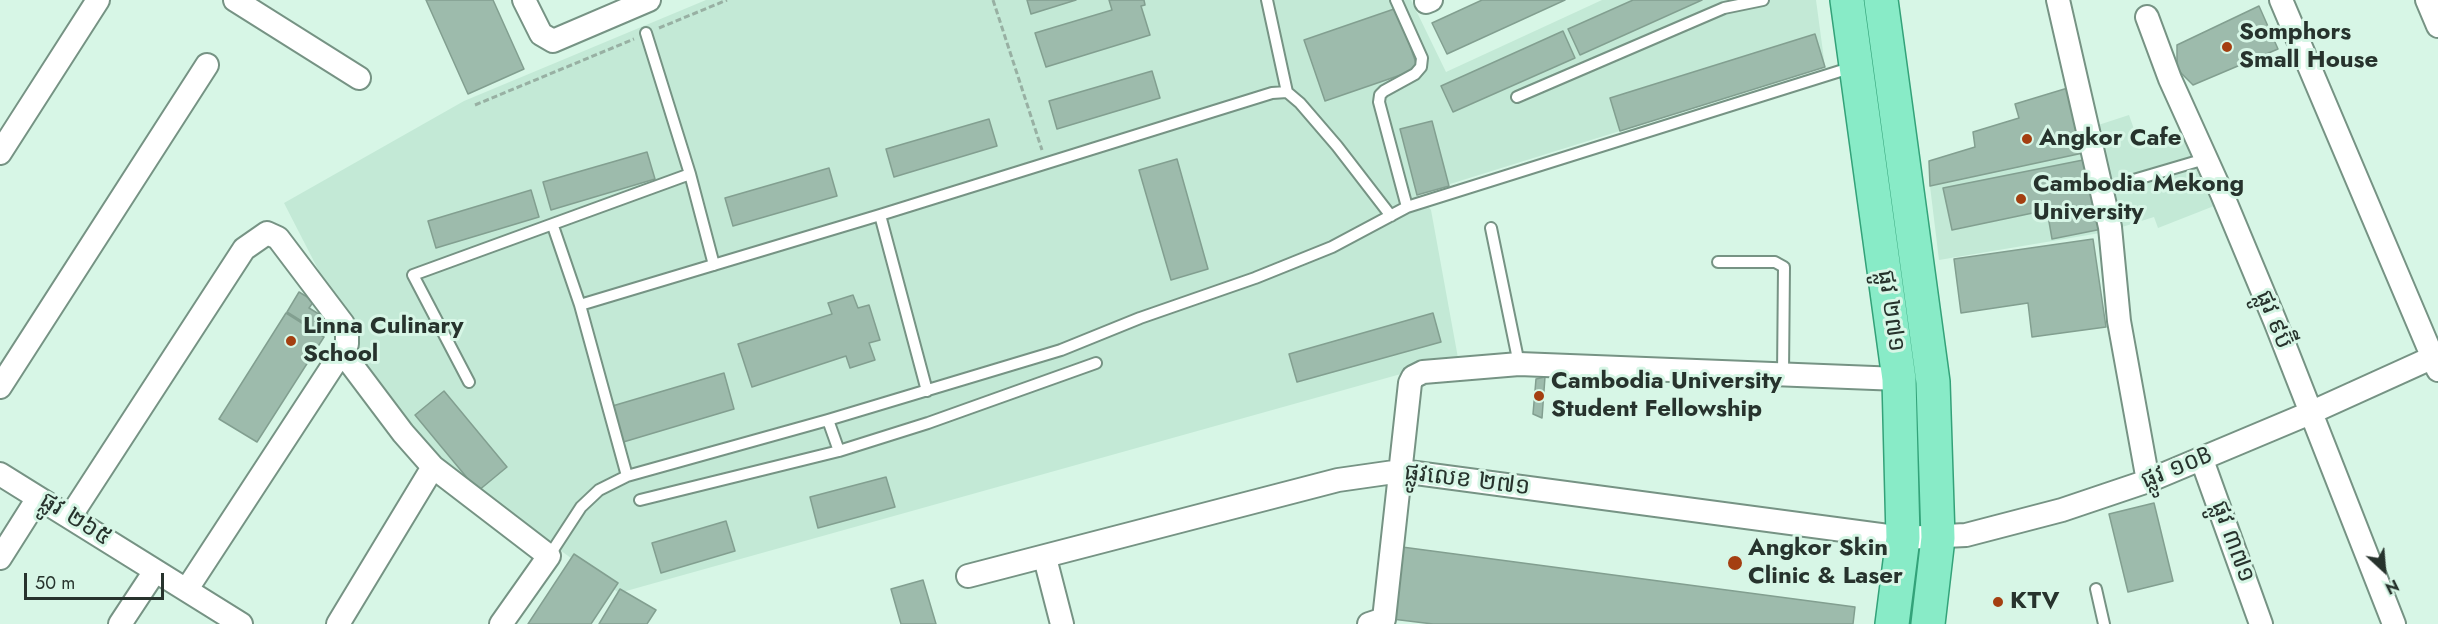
<!DOCTYPE html>
<meta charset="utf-8">
<style>
body{margin:0}
#map{position:relative;width:2438px;height:624px;overflow:hidden;background:#d7f6e6;font-family:Jost,sans-serif}
canvas{display:block}
.north{position:absolute;left:2354px;top:540px;width:60px;height:60px;-webkit-text-stroke:4px #d7f6e6;paint-order:stroke;rotate:154deg;font-size:16px;font-weight:700;line-height:24px;text-align:center;color:#27332d}
.north::after{content:'';display:block;margin:auto;width:21px;height:27px;background:#27332d;clip-path:polygon(50% 0,100% 100%,50% 72%,0 100%)}
.scale{position:absolute;left:24px;top:573px;width:140px;height:27px;box-sizing:border-box;border:3px solid #27332d;border-top:0;padding-left:8px;font-size:18px;line-height:21px;white-space:nowrap;color:#27332d;-webkit-text-stroke:4px #d7f6e6;paint-order:stroke}
</style>
<div id="map">
<canvas width="2438" height="624"></canvas>
<div class="north">N</div>
<div class="scale">50 m</div>
</div>
<script>
const c = document.querySelector('canvas').getContext('2d');
c.lineJoin = 'round';
function fill(path, color) { c.fillStyle = color; c.fill(path, 'evenodd'); }
const poly = rows => new Path2D(rows.map(r => 'M' + r).join(''));
function strokePath(path, color, width, dash) { c.strokeStyle = color; c.lineWidth = width; c.lineCap = dash ? 'butt' : 'round'; c.setLineDash(dash || []); c.stroke(path); }
function drawText(font, color, halo, rows, align = 'center') {
  c.font = font + ' Jost,"Noto Sans Khmer",sans-serif'; c.lineWidth = 6; c.setLineDash([]); c.textBaseline = 'middle'; c.strokeStyle = halo; c.fillStyle = color; for (const [text, x, y, turn = 0] of rows) {
    c.save(); c.translate(x, y); c.rotate((+turn || 0) * Math.PI / 180); c.textAlign = isNaN(turn) ? turn : align; if (halo) c.strokeText(text, 0, 0); c.fillText(text, 0, 0); c.restore();
  }
}
fill(poly([
 [706,0,1411,0,1446,72,1602,0,1816,0,1825,67,1418,194,1431,210,1458,358,619,593,413,443,381,392,284,203,464,101],
 [2129,115,2140,146,2181,131,2214,206,2158,228,2154,217,2106,232,1939,260,1930,186,2088,152,2083,130]
]), '#c3e9d6');
const building = poly([
 [426,0,493,0,524,69,468,94,426,0],
 [1027,0,1076,0,1031,14,1027,0],
 [1109,0,1144,0,1145,5,1141,6,1150,35,1046,67,1035,33,1112,10,1109,0],
 [1482,0,1565,0,1447,54,1432,23,1482,0],
 [1633,0,1702,0,1580,55,1568,29,1633,0],
 [2259,6,2278,49,2193,85,2177,69,2177,45,2259,6],
 [1397,8,1418,69,1325,101,1304,40,1397,8],
 [1563,31,1575,58,1453,112,1441,86,1563,31],
 [1815,34,1825,67,1620,131,1610,98,1815,34],
 [1152,71,1160,98,1057,129,1049,101,1152,71],
 [2071,87,2083,153,1930,186,1929,161,1975,147,1973,132,2019,118,2015,104,2071,87],
 [989,119,997,146,894,177,886,149,989,119],
 [1432,121,1449,186,1417,195,1400,129,1432,121],
 [647,152,655,179,551,210,543,182,647,152],
 [1177,159,1208,269,1171,280,1139,170,1177,159],
 [2088,159,2102,229,2052,239,2047,210,1952,230,1943,188,2088,159],
 [829,168,837,196,733,226,725,198,829,168],
 [531,190,539,217,436,248,428,221,531,190],
 [2093,239,2106,327,2032,337,2028,303,1961,313,1954,259,2093,239],
 [299,292,314,301,309,308,332,322,324,335,287,312,299,292],
 [853,295,858,308,869,305,880,340,869,343,875,360,850,368,846,356,752,387,738,344,832,314,828,303,853,295],
 [286,313,324,337,257,442,219,419,286,313],
 [1433,313,1441,342,1297,382,1289,354,1433,313],
 [724,373,734,409,620,443,609,407,724,373],
 [1545,377,1542,418,1533,414,1536,379,1545,377],
 [444,391,507,467,478,491,415,415,444,391],
 [886,477,895,507,818,528,810,497,886,477],
 [2154,503,2173,581,2128,592,2109,514,2154,503],
 [726,521,735,551,661,573,652,543,726,521],
 [1402,547,1855,607,1853,624,1433,624,1392,619,1402,547],
 [574,554,618,583,591,624,528,624,574,554],
 [923,580,936,624,901,624,891,589,923,580],
 [620,589,656,610,647,624,599,624,620,589]
]);
fill(building, '#9dbbac');
strokePath(building, '#829f90', 1.5);
const service = poly([
 [1267,0,1287,92],
 [1396,0,1422,58,1421,67,1415,74,1384,91,1380,95,1379,102,1407,207],
 [646,33,690,174],
 [1517,97,1724,8,1763,0],
 [2103,189,2205,159],
 [880,215,927,391],
 [553,226,580,305,627,476],
 [1491,228,1519,364],
 [1718,262,1775,262,1784,267,1783,374],
 [580,305,880,215,1272,93,1287,92,1300,103,1337,146,1391,216],
 [469,382,413,275,690,174,714,265],
 [828,420,839,451],
 [640,500,839,451,928,423,1096,363],
 [549,556,581,507,599,490,627,476,828,420,1061,350,1140,318,1255,278,1332,247,1407,207,1853,67],
 [2096,589,2104,624]
]);
const minor = poly([
 [235,0,359,78],
 [524,0,541,34,553,41,649,0],
 [2058,0,2110,227,2119,321,2148,481],
 [2281,0,2438,370],
 [2427,0,2438,26],
 [1426,2,1431,0],
 [2147,17,2170,79,2222,194,2275,321,2394,624],
 [0,153,98,0],
 [342,352,403,433,433,467,549,556,501,624],
 [0,387,207,65],
 [2202,460,2261,624],
 [0,474,241,624],
 [70,517,244,249,267,233,278,238,343,324,347,334,347,344,187,589],
 [0,558,38,498],
 [1045,558,1062,624],
 [968,576,1338,480,1401,471,1903,538,1966,535,2062,510,2148,481,2310,413,2438,355],
 [120,624,155,571],
 [338,624,433,467],
 [1369,624,1384,619,1410,383,1413,377,1423,372,1519,364,1899,379]
]);
const primary = poly([
 [1847,0,1899,379,1903,538,1892,624],
 [1881,0,1933,382,1938,538,1928,624]
]);
strokePath(service, '#769384', 14);
strokePath(minor, '#769384', 26);
strokePath(primary, '#33a279', 36);
strokePath(poly([
 [993,0,1042,150],
 [659,28,727,0],
 [475,105,634,39]
]), '#98b0a3', 3, [6, 3]);
strokePath(service, '#fff', 10);
strokePath(minor, '#fff', 22);
strokePath(primary, '#88ebc7', 33);
for (const [x, y, r, color] of [
 [2227,47,6,"#a43f11"],
 [2027,139,6,"#a43f11"],
 [2021,199,6,"#a43f11"],
 [291,341,6,"#a43f11"],
 [1539,396,6,"#a43f11"],
 [1735,563,8,"#a43f11"],
 [1998,602,6,"#a43f11"]
]) { const dot = new Path2D(); dot.arc(x, y, r, 0, 2 * Math.PI); c.fillStyle = color; c.fill(dot); strokePath(dot, '#d7f6e6', 2); }
drawText('bold 24px', '#27332d', '#d7f6e6', [
 ["Somphors",2239,33],
 ["Small House",2239,61],
 ["Angkor Cafe",2039,139],
 ["Cambodia Mekong",2033,185],
 ["University",2033,213],
 ["Linna Culinary",303,327],
 ["School",303,355],
 ["Cambodia University",1551,382],
 ["Student Fellowship",1551,410],
 ["Angkor Skin",1748,549],
 ["Clinic & Laser",1748,577],
 ["KTV",2010,602]
], 'left');
drawText('24px', '#27332d', '#d7f6e6', [
 ["ផ្លូវ ២៧១",1890,311,82],
 ["ផ្លូវ ៩ប៊ី",2273,320,68],
 ["ផ្លូវ ១០B",2177,469,-22],
 ["ផ្លូវលេខ ២៧១",1467,481,7],
 ["ផ្លូវ ២៦៥",75,520,32],
 ["ផ្លូវ ៣៧១",2232,542,70]
]);
</script>
